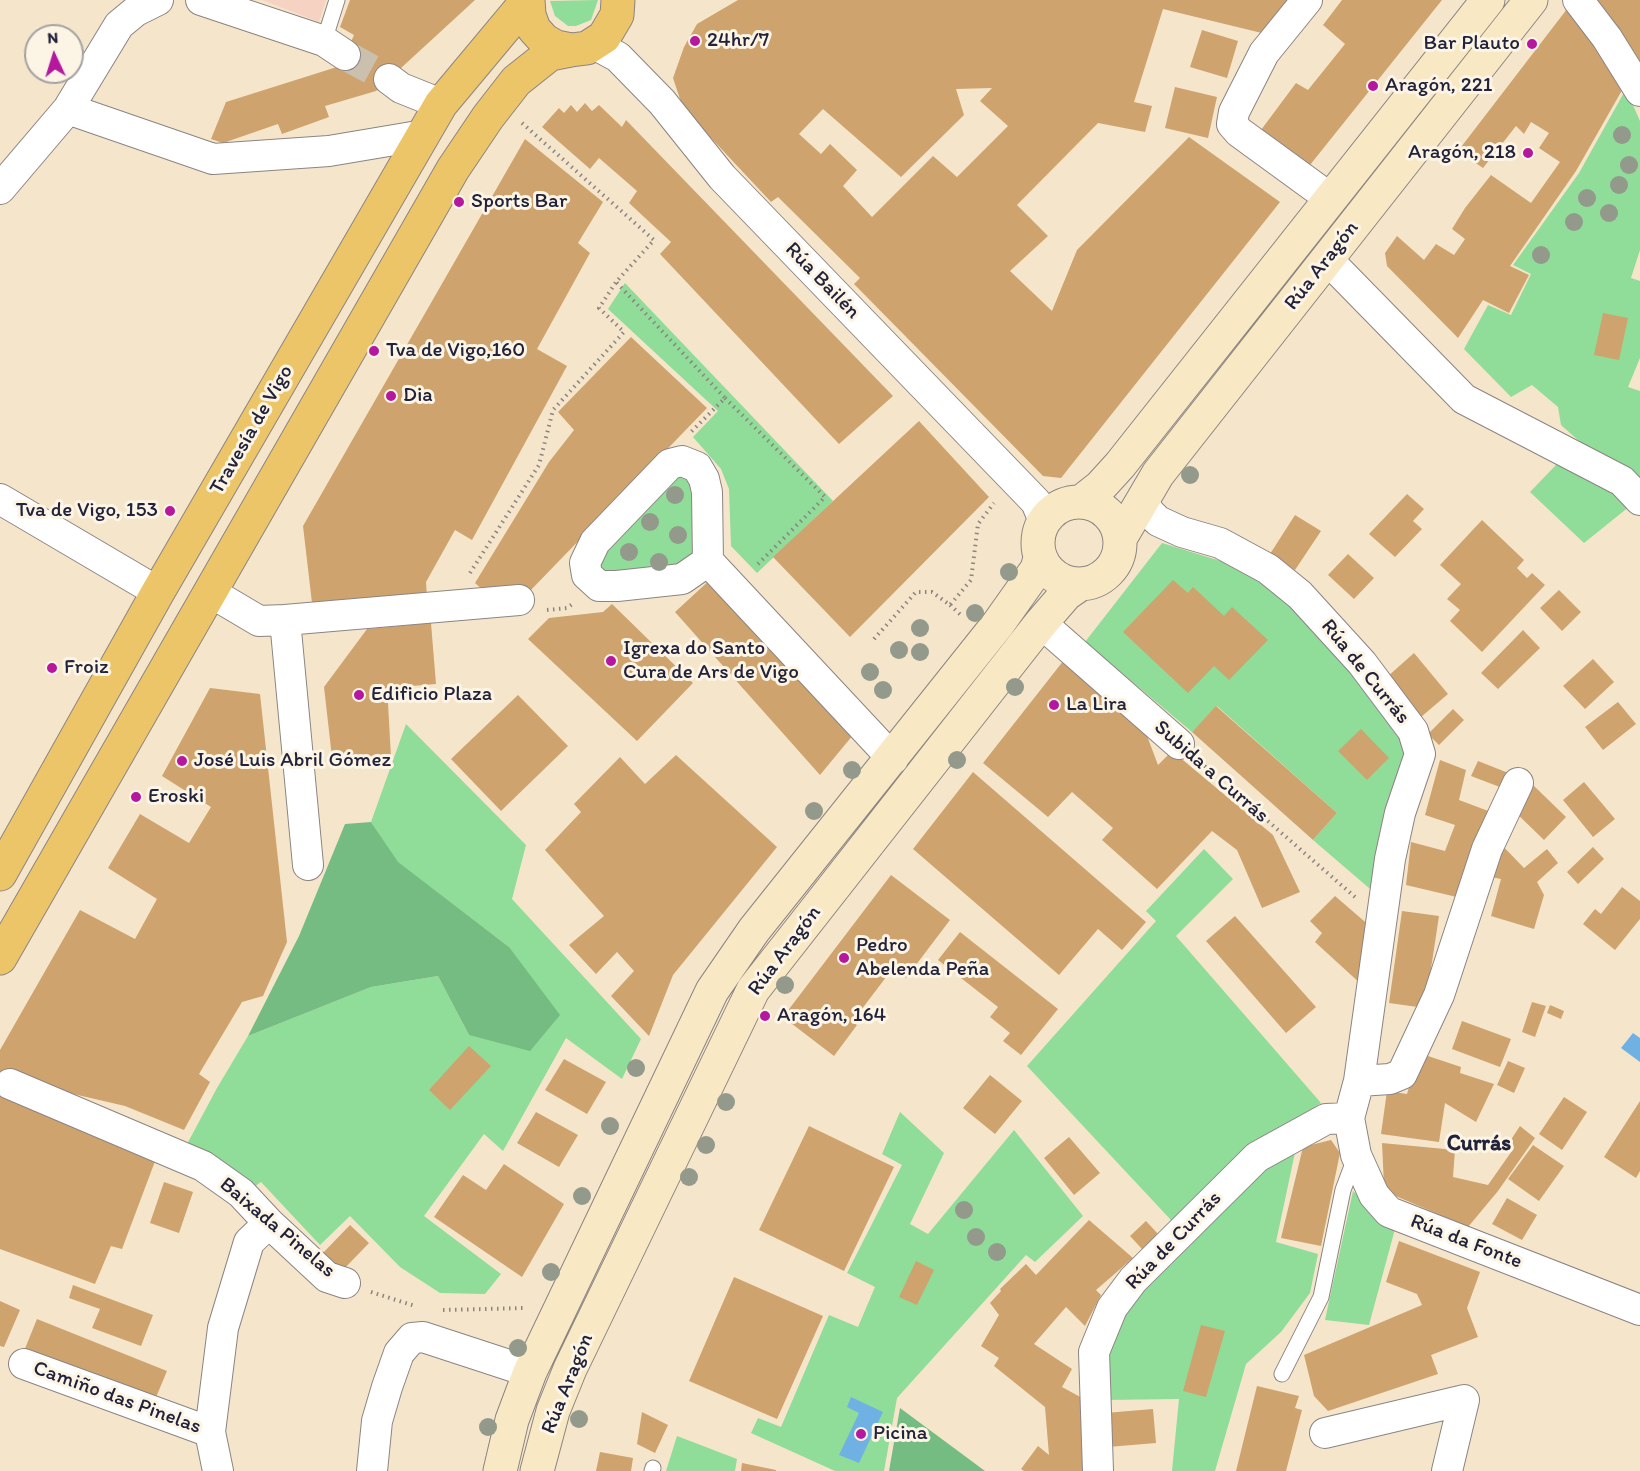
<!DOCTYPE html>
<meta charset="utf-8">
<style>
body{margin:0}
#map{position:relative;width:1640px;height:1471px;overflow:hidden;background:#f5e6cb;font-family:Itim,sans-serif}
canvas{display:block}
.north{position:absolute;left:24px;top:24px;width:60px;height:60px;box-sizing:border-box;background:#fcf5e5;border:2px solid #a5a1a1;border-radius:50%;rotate:356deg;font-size:16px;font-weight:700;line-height:24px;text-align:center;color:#22223b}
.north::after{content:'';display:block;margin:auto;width:21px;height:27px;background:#b5179e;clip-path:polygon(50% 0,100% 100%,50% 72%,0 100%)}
</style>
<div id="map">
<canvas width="1640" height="1471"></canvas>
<div class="north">N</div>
</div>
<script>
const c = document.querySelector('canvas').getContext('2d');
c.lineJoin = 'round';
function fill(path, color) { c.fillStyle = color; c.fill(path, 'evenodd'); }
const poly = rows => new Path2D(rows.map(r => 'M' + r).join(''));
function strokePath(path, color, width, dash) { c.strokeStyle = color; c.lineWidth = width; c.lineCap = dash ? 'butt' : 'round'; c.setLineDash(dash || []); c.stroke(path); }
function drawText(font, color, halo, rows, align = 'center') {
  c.font = font + ' Itim,sans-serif'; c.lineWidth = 6; c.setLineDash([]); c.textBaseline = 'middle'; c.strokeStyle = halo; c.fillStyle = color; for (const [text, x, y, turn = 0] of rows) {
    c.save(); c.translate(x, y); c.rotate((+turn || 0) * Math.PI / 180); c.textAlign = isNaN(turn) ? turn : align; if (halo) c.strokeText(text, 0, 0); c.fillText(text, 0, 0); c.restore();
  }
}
fill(poly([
 [262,0,326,0,319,22]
]), '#f6d2c3');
fill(poly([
 [598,0,591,20,576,26,568,26,555,16,550,1],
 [1626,89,1640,121,1640,250,1631,278,1640,281,1640,358,1628,387,1640,391,1640,498,1584,543,1530,492,1579,441,1561,425,1558,407,1532,385,1511,397,1464,349,1488,305,1511,315,1531,274,1513,265,1579,173],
 [625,283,833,501,757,573,731,546,729,489,721,469,693,437,718,411,608,309],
 [684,473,696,486,695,550,691,562,606,577,596,565,599,552,670,474],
 [1162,543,1240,567,1290,602,1406,737,1409,754,1376,894,1313,840,1337,813,1217,706,1192,732,1085,642],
 [406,724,526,845,512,899,641,1039,622,1079,566,1038,503,1151,484,1134,424,1216,501,1274,485,1294,440,1293,400,1267,350,1216,320,1245,261,1182,250,1190,186,1146,217,1088,248,1036,371,987,438,976,469,1035,509,947,397,862,371,822],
 [1204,849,1233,879,1176,936,1321,1103,1303,1115,1276,1242,1318,1254,1310,1293,1281,1332,1246,1364,1215,1471,1172,1471,1179,1399,1104,1400,1110,1352,1122,1318,1140,1291,1185,1244,1170,1219,1027,1066,1156,921,1146,911],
 [900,1112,944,1153,910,1224,928,1234,1014,1130,1083,1216,1035,1262,1026,1255,897,1398,884,1471,835,1471,751,1433,758,1418,781,1427,829,1315,858,1327,875,1287,847,1273,902,1165,882,1154],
 [1353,1191,1395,1229,1369,1325,1325,1320],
 [677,1436,737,1459,735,1471,666,1471]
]), '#90dc99');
fill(poly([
 [371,822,398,862,509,947,560,1015,530,1051,469,1035,438,976,371,987,248,1036,299,936,345,824],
 [900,1408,985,1471,889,1471]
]), '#74bc81');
fill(poly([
 [1633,1033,1640,1038,1640,1062,1621,1048],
 [851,1397,883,1412,859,1463,839,1455,859,1413,847,1407]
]), '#70b1e4');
fill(poly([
 [350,0,475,0,376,91,325,106,329,117,282,134,278,124,223,143,211,139,226,102,340,66,354,35,340,27],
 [738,0,1298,0,1270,35,1163,9,1134,102,1152,106,1145,132,1098,123,1017,205,1048,236,1010,271,1052,311,1077,250,1189,137,1280,202,1061,478,1043,476,854,284,860,278,778,197,771,202,683,108,673,78,684,47,697,24],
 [992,88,980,101,1008,126,957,177,933,156,872,217,843,186,857,170,830,144,821,154,799,134,823,109,901,177,964,115,956,89],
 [1342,0,1442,0,1306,170,1258,134,1296,83,1308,90,1345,44,1323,25],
 [1591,0,1640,0,1640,77],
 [1567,9,1625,85,1576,171,1510,266,1529,275,1509,313,1483,300,1458,338,1387,266,1385,253,1397,236,1424,260,1436,244,1454,255,1465,239,1452,229,1465,208,1491,175,1531,203,1560,162,1539,148,1549,133,1531,122,1524,134,1516,126,1483,168,1458,151],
 [1202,30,1238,41,1227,78,1190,67],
 [1175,87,1217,97,1208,138,1165,128],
 [585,103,592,111,599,105,622,127,626,120,893,396,839,444,660,254,671,242,629,203,637,191,599,158,590,169,542,127,559,108,564,113,571,105,577,112],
 [525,139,603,202,578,243,590,253,537,349,567,366,472,540,455,530,426,582,427,597,312,603,303,526],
 [1603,313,1628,318,1619,360,1594,355],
 [631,337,707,408,529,592,492,598,475,583,549,462,574,430,558,412],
 [919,421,989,497,850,637,773,557],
 [1407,494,1424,509,1413,521,1422,529,1395,557,1369,534],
 [1295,515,1321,531,1295,570,1270,554],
 [1482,520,1524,560,1517,568,1527,578,1532,573,1545,585,1482,652,1450,621,1460,610,1447,599,1461,584,1440,565],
 [1348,554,1374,578,1354,599,1328,575],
 [712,578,853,735,820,775,675,612],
 [1173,580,1188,593,1193,587,1224,616,1232,607,1268,640,1229,680,1214,666,1188,693,1123,632],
 [1559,590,1581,612,1562,631,1540,608],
 [612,604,693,683,637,741,528,639,549,618,603,612],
 [431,623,436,684,399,687,388,703,391,757,333,766,324,687,367,629],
 [1523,630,1540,648,1498,689,1481,673],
 [1414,653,1448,694,1421,717,1387,677],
 [1593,659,1614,682,1585,709,1563,686],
 [1064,660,1141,720,1158,765,1172,751,1273,835,1300,892,1262,908,1237,850,1212,831,1157,889,1102,840,1113,828,1072,792,1048,817,983,763],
 [210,688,260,694,287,942,263,996,242,1002,199,1074,210,1082,184,1130,125,1106,52,1089,157,1156,122,1249,111,1246,95,1284,0,1249,0,1050,80,910,135,939,157,899,108,868,140,814,189,843,211,807,162,776],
 [518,695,568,746,501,811,451,759],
 [1618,702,1636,724,1603,750,1585,727],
 [1216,706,1337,813,1313,840,1192,732],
 [1453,709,1464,720,1439,745,1428,734],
 [1361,729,1389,758,1367,780,1338,751],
 [676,755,777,847,673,975,649,1036,611,996,634,971,617,952,596,974,569,945,604,916,545,850,581,812,574,804,620,757,645,784],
 [1440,760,1466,770,1459,800,1491,812,1461,898,1406,885,1411,842,1445,851,1455,825,1425,815],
 [1478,761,1511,774,1505,789,1471,776],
 [973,772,1146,922,1122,950,1098,929,1059,975,913,849],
 [1584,782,1615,819,1593,837,1563,800],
 [1533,785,1566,817,1544,840,1511,808],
 [1496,839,1524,868,1547,849,1558,863,1537,882,1544,895,1534,929,1491,916,1501,879,1486,876],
 [1593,847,1604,859,1578,884,1567,872],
 [891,875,950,920,906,978,893,968,852,1022,857,1025,834,1056,783,1017],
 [1622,887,1640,901,1640,919,1615,950,1583,924,1595,909,1601,914],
 [1335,896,1371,927,1362,985,1315,942,1322,933,1310,921],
 [1402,911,1439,916,1425,1008,1389,1003],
 [1235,916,1316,1007,1286,1033,1206,941],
 [960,932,1058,1009,1021,1055,1003,1041,1010,1033,990,1017,998,1007,938,960],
 [1532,1002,1546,1006,1535,1037,1522,1032],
 [1550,1005,1564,1011,1561,1019,1547,1013],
 [1462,1021,1511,1039,1500,1067,1452,1049],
 [469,1046,491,1066,450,1110,429,1090],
 [1419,1053,1461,1067,1460,1073,1494,1084,1476,1122,1445,1103,1439,1142,1381,1134,1387,1091,1407,1094],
 [564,1059,606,1082,587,1114,545,1090],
 [1508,1061,1525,1068,1514,1093,1497,1085],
 [990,1075,1022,1101,995,1134,963,1108],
 [1564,1097,1587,1112,1562,1150,1539,1134],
 [1640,1101,1640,1171,1636,1178,1604,1157],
 [536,1112,578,1135,559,1167,517,1143],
 [809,1126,894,1167,844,1271,759,1230],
 [1520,1126,1535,1138,1498,1191,1468,1227,1391,1194,1384,1185,1382,1143,1455,1150,1453,1177,1488,1185,1514,1148,1508,1144],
 [1069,1137,1100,1173,1074,1195,1044,1158],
 [1331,1140,1340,1153,1321,1246,1281,1238,1303,1147],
 [1533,1145,1564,1166,1539,1201,1508,1179],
 [504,1164,564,1204,522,1277,434,1217,463,1175,486,1190],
 [164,1182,193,1192,179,1233,150,1223],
 [1507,1198,1537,1215,1522,1240,1492,1224],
 [1089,1220,1133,1258,1096,1290,1101,1295,1085,1326,1066,1307,1034,1344,1072,1369,1062,1387,1084,1399,1086,1471,1024,1471,1021,1469,1038,1446,1049,1455,1045,1407,994,1366,999,1358,981,1346,999,1315,990,1303,1001,1291,1000,1289,1026,1264,1036,1275],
 [1146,1221,1158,1234,1142,1249,1130,1236],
 [350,1225,369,1243,341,1272,322,1254],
 [1399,1241,1480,1272,1467,1308,1478,1337,1431,1355,1438,1374,1328,1411,1314,1396,1304,1355,1422,1305,1417,1294,1386,1282],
 [916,1261,934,1270,917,1305,899,1297],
 [734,1277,823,1316,777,1419,689,1381],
 [73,1285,153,1315,141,1346,92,1328,100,1309,69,1298],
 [0,1301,20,1310,4,1347,0,1346],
 [37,1319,167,1371,154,1402,24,1351],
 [1201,1325,1225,1331,1206,1397,1183,1391],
 [1257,1386,1299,1396,1295,1408,1302,1410,1286,1471,1236,1471],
 [1153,1409,1156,1443,1108,1447,1105,1413],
 [642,1412,668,1425,655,1453,637,1444],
 [600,1452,633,1458,631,1471,596,1471],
 [742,1463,776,1470,776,1471,741,1471]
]), '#cea36e');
strokePath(poly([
 [345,55,389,79]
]), '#cbbfae', 30, [30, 15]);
const service = poly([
 [324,41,337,0],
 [1282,1374,1321,1297,1343,1190,1355,1158],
 [652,1471,653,1468]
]);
const minor = poly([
 [201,0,324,41,345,55],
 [1307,0,1264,53,1234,112,1232,124,1239,132,1331,199],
 [1578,0,1607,38,1640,91],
 [594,44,618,57,662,102,722,177,1036,502,1044,521],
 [389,79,401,88,441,104],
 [68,109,119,25,136,11,158,0],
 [0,189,68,109,213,159,329,151,424,135],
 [1327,259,1464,399,1622,481,1640,500],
 [0,499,158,592],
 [708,561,682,579,617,586,599,586,587,575,585,563,595,542,670,464,682,461,697,467,704,479,707,492,708,561,893,759],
 [210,592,259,621,285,620,308,865],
 [285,620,519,600],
 [1041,623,1179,744],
 [1359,1081,1390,1079,1402,1074,1439,995,1487,849,1518,783],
 [10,1084,203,1166,241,1193,269,1223,327,1277,345,1283],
 [1349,1118,1356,1155,1374,1195,1389,1212,1640,1310],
 [24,1364,210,1432],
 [1325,1433,1464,1400,1447,1471],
 [218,1471,210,1432,223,1328,249,1242,269,1223],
 [372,1471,377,1421,387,1387,399,1353,412,1338,423,1337,530,1372],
 [1098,1471,1094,1352,1112,1308,1133,1280,1257,1157,1326,1119,1349,1118,1359,1081,1390,859,1400,813,1420,754,1413,731,1362,663,1300,595,1268,569,1220,543,1182,532,1158,521,1148,511,1143,498]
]);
const secondary = poly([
 '1038 543a41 41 0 1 1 82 0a41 41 0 1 1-82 0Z',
 [1081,502,1100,487,1120,465,1488,0],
 [1121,537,1158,474,1531,0],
 [500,1471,512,1420,530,1372,712,991,754,930,998,624,1037,569,1040,558],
 [537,1471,553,1411,570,1369,753,990,1041,623,1066,594,1079,585]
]);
const primary = poly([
 [528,0,529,15,534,29,544,40,556,47,571,50,587,48,604,37,617,15,618,0],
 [0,874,158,592,441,104,527,1],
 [0,958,453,169,488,117,516,81,550,54,571,50]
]);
strokePath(service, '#8c8483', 17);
strokePath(minor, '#8c8483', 32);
strokePath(secondary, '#8c8483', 35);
strokePath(primary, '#8c8483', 35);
strokePath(poly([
 [522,123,654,240,616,282,725,398,690,433],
 [725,398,825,497,755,567],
 [470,573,539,465,553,410,624,332,599,308,616,282],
 [950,605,963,617],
 [547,610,567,608,574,603],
 [874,639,916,592,932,592,950,605,971,580,978,524,994,503],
 [1200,762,1355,897],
 [371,1292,415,1306],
 [443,1310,526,1308]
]), '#8c8483', 4, [1.5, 4.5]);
strokePath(service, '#fff', 15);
strokePath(minor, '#fff', 30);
strokePath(secondary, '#f8e8c3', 33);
strokePath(primary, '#edc569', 33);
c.fillStyle = '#93998b';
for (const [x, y] of [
 [1622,135],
 [1629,165],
 [1619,185],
 [1587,198],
 [1609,213],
 [1574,222],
 [1541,255],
 [1190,475],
 [675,495],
 [650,522],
 [678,535],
 [629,552],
 [659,562],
 [1009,572],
 [975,613],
 [920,628],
 [899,650],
 [920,652],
 [870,672],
 [1015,687],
 [883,690],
 [957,760],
 [852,770],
 [814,811],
 [785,985],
 [636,1068],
 [726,1102],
 [610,1126],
 [706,1145],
 [689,1177],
 [582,1196],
 [964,1210],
 [976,1237],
 [997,1252],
 [551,1272],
 [518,1348],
 [579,1419],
 [488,1427]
]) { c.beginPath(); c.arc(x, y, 9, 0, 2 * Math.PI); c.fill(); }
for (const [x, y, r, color] of [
 [695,41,6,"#b5179e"],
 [1532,44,6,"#b5179e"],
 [1373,86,6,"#b5179e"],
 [1528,153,6,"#b5179e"],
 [459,202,6,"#b5179e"],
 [374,351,6,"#b5179e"],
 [391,396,6,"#b5179e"],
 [170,511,6,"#b5179e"],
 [611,661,6,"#b5179e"],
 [52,668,6,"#b5179e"],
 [359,695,6,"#b5179e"],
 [1054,705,6,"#b5179e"],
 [182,761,6,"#b5179e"],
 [136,797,6,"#b5179e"],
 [844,958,6,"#b5179e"],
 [765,1016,6,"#b5179e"],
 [861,1434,6,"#b5179e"]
]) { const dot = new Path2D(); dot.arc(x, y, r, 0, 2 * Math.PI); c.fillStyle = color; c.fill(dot); strokePath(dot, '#fcf5e5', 2); }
drawText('21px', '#22223b', '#fcf5e5', [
 ["24hr/7",707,41],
 ["Bar Plauto",1520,44,"right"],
 ["Aragón, 221",1385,86],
 ["Aragón, 218",1516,153,"right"],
 ["Sports Bar",471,202],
 ["Tva de Vigo,160",386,351],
 ["Dia",403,396],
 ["Tva de Vigo, 153",158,511,"right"],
 ["Igrexa do Santo",623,649],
 ["Cura de Ars de Vigo",623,673],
 ["Froiz",64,668],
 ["Edificio Plaza",371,695],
 ["La Lira",1066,705],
 ["José Luis Abril Gómez",194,761],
 ["Eroski",148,797],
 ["Pedro",856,946],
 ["Abelenda Peña",856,970],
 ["Aragón, 164",777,1016],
 ["Picina",873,1434]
], 'left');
drawText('21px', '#22223b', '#fcf5e5', [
 ["Rúa Aragón",1322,266,-52],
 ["Rúa Bailén",822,281,46],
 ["Travesía de Vigo",252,430,-60],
 ["Rúa de Currás",1365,672,51],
 ["Subida a Currás",1211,772,41],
 ["Rúa Aragón",785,951,-53],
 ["Baixada Pinelas",277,1228,40],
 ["Rúa de Currás",1174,1241,-46],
 ["Rúa da Fonte",1466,1242,21],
 ["Rúa Aragón",568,1384,-68],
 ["Camiño das Pinelas",117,1398,20]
]);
drawText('bold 22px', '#22223b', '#fcf5e5', [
 ["Currás",1479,1144]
]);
</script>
